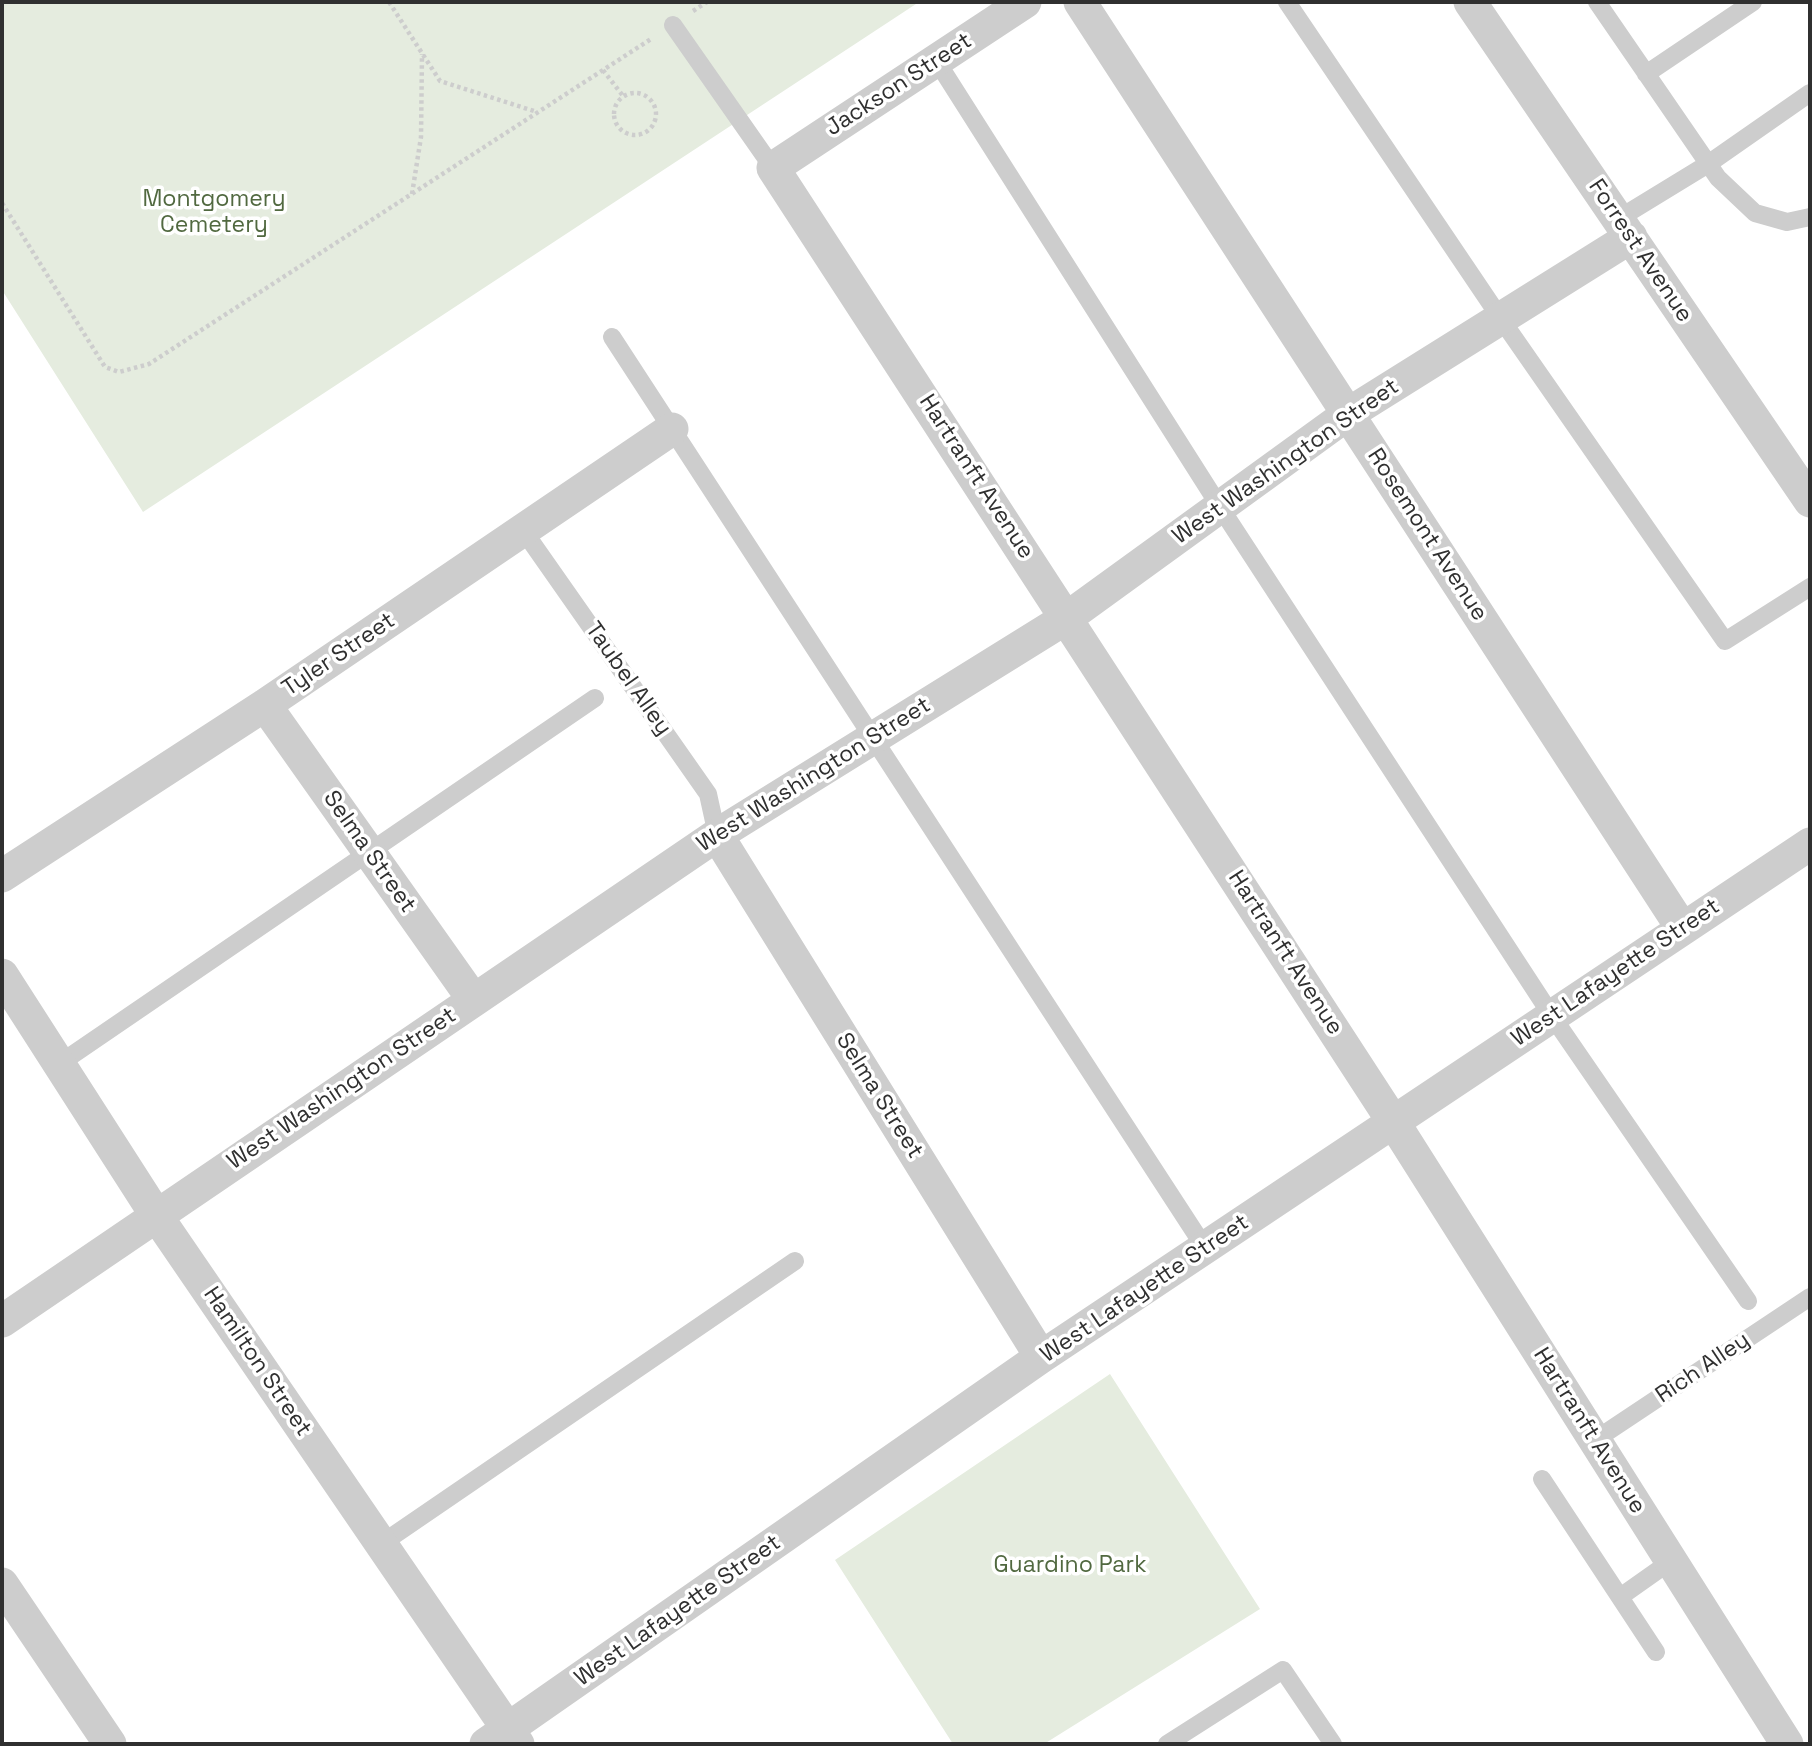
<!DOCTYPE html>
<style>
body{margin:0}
#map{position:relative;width:1812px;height:1746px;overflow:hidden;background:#fff;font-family:"Space Grotesk",sans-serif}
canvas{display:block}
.frame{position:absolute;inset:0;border:4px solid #303030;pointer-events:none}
</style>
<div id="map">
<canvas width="1812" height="1746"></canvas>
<div class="frame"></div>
</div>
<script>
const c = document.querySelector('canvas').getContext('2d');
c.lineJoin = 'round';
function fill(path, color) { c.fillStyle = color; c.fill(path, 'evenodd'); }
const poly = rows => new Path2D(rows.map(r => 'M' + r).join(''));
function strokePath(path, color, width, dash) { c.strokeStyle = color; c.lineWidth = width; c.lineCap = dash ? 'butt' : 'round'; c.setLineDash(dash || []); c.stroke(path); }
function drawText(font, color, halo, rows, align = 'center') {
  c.font = font + ' "Space Grotesk",sans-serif'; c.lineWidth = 7; c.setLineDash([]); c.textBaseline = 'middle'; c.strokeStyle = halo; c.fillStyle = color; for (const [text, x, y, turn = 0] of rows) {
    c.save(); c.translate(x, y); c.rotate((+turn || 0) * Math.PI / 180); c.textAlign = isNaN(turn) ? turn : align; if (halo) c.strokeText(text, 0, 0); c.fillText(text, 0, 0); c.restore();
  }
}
fill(poly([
 [2,2,919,2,143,512,2,290],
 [1110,1374,1260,1609,1044,1744,953,1744,835,1560]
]), '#e5ecdf');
strokePath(poly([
 [389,2,440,81,537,112],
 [693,11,707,2],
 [603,70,623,96],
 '614 114a21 21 0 1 1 42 0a21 21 0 1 1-42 0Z',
 [412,194,421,137,422,54],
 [2,203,105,367,119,372,149,364,651,39]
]), '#cdcdcd', 4.5, [3.5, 3.5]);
strokePath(poly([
 [1287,2,1501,319,1725,641,1810,587],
 [1597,2,1718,178,1755,213,1787,222,1810,217],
 [673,25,773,168],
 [936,60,1220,507,1552,1016,1748,1301],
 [1646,74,1753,2],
 [1618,219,1708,164,1810,93],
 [612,337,1205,1248],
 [523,530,708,794,717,835],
 [59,1064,595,698],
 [1595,1440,1810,1297],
 [1542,1479,1656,1652],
 [381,1544,795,1261],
 [1620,1597,1671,1561],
 [1167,1744,1283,1670,1333,1744]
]), '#cdcdcd', 18);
strokePath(poly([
 [1025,2,773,168,1394,1123,1787,1744],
 [1080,2,1682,928],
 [1470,2,1810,501],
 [265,705,473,999],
 [717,835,1041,1357],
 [2,876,265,705,672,429],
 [2,975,156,1215,518,1744],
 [2,1321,717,835,1068,617,1348,414,1631,237],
 [2,1584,110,1744],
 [486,1744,1041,1357,1810,844]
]), '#cdcdcd', 33);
drawText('23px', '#303030', '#fff', [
 ["Jackson Street",899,85,-33],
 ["Forrest Avenue",1640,251,56],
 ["West Washington Street",1286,462,-35],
 ["Hartranft Avenue",976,477,57],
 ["Rosemont Avenue",1427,535,57],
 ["Tyler Street",339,655,-34],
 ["Taubel Alley",628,679,55],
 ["West Washington Street",814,775,-32],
 ["Selma Street",369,852,55],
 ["Hartranft Avenue",1285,953,57],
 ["West Lafayette Street",1616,973,-34],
 ["West Washington Street",342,1089,-34],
 ["Selma Street",879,1096,58],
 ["West Lafayette Street",1145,1289,-34],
 ["Hamilton Street",257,1362,56],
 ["Rich Alley",1703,1368,-34],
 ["Hartranft Avenue",1589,1431,58],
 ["West Lafayette Street",678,1611,-35]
]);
drawText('23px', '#516940', '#fff', [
 ["Montgomery",214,200],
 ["Cemetery",214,226],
 ["Guardino Park",1070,1566]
]);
</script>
